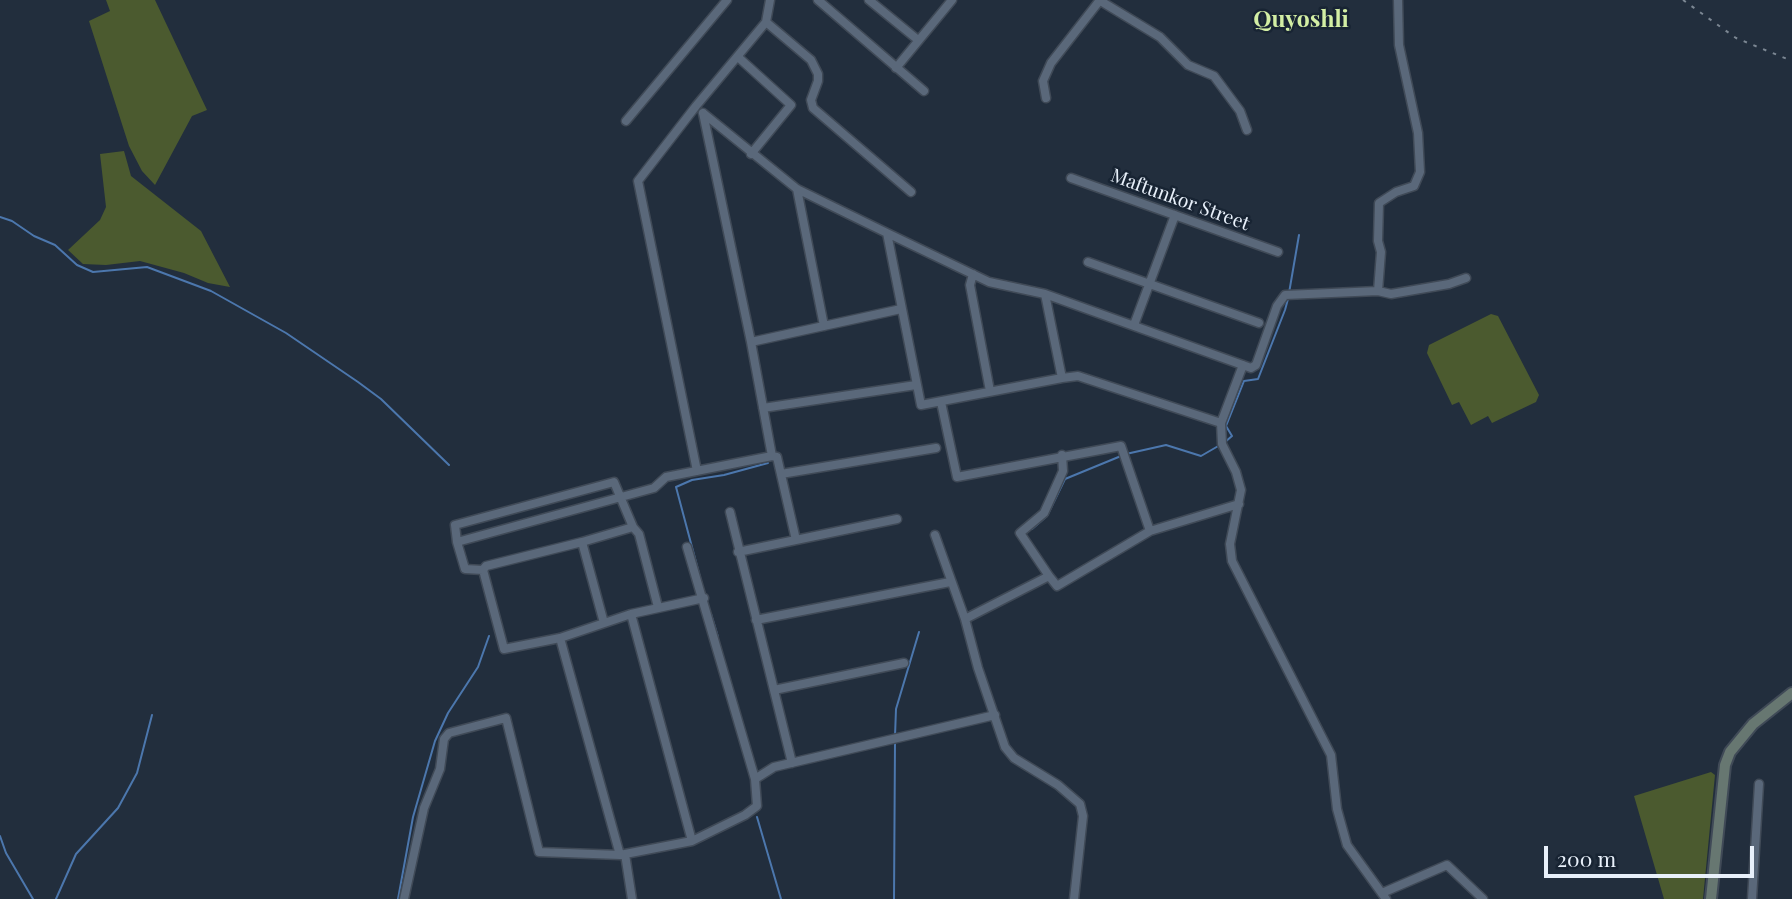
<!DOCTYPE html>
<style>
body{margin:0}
#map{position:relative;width:1792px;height:899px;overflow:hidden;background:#222e3d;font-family:"Playfair Display",serif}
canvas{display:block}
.scale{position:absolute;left:1544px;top:846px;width:210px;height:32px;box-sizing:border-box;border:4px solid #e8f0fa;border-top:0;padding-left:9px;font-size:21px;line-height:24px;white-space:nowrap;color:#e8f0fa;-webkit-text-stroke:5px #182433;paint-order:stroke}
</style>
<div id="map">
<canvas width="1792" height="899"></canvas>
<div class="scale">200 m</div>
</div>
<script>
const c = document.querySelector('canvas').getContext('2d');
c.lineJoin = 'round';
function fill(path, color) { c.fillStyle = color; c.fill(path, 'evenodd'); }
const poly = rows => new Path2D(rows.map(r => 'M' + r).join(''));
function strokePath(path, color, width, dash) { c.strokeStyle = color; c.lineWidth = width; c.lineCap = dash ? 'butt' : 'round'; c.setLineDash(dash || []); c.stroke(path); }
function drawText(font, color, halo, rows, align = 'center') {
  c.font = font + ' "Playfair Display",serif'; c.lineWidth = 5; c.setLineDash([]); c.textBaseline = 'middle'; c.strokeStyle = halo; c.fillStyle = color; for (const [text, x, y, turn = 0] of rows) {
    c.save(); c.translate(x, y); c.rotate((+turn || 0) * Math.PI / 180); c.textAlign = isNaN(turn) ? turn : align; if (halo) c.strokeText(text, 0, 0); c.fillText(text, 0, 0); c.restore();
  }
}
fill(poly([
 [106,0,155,0,207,110,192,116,155,185,142,171,129,146,89,21,110,11],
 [124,151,131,176,201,231,230,287,208,283,184,273,140,261,106,265,83,264,68,250,100,220,106,207,100,154],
 [1491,314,1498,316,1539,395,1536,402,1492,423,1488,416,1471,425,1459,402,1452,405,1427,353,1429,345],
 [1711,772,1715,775,1703,899,1664,899,1634,796]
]), '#4b5a2f');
strokePath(poly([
 [0,217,12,221,34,236,55,245,77,265,93,272,147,267,211,291,286,333,358,382,381,399,449,465],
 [1289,293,1299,235],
 [1225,442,1232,436,1226,426,1244,381,1258,379,1285,310,1288,299],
 [1126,454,1166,445,1201,456,1220,445],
 [1032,529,1047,516,1065,479,1121,456],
 [705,596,676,487,692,480,724,475,768,463],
 [711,614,718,637],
 [895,736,896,709,919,632],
 [757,817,781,899],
 [0,836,6,853,33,899],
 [56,899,76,854,118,808,137,773,152,715],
 [398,899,413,817,435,741,448,713,478,667,489,636],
 [894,899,895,742]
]), '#4c77ad', 2);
const street = poly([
 [818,0,924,91],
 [869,0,918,40],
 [1099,0,1160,37,1188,65,1214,76,1240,111,1247,130],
 [766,22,811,60,818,74,818,81,811,100,813,108,911,192],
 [738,57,791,105,751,154],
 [896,68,952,0],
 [1046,98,1043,81,1051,63,1100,0],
 [703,113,797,189,887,233,921,405,1062,378,1045,294,989,282,887,233],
 [703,113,751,342,772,456,777,457,796,540],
 [626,121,727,0],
 [1071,178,1278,252],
 [797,189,824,326],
 [1088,262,1259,323],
 [973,274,970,285,990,391],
 [1378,291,1381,252,1378,241,1379,203,1396,192,1414,186,1420,172,1418,133,1399,45,1398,0],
 [1045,294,1251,368,1256,365,1277,306,1285,295,1378,291,1391,294,1449,284,1466,278],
 [1134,325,1175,215],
 [751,342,901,309],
 [1243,365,1221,423,1222,444,1236,472,1241,490,1230,544,1232,561,1331,755,1337,809,1347,845,1386,899],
 [1062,378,1078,376,1221,423],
 [941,402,957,477,1121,446,1150,531,1057,586,1049,576],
 [763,408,916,385],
 [697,471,638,181,696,106,766,22,770,0],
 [781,474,936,448],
 [730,512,792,763],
 [1150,531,1239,504],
 [935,535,965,619,978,668,1005,747,1014,758,1058,785,1080,804,1083,816,1074,899],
 [457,542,654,488,666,477,772,456],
 [582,542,486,566,483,570,504,649,560,638,631,614,704,598],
 [687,547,755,779],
 [738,552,897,519],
 [483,570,465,569,457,542,455,525,614,482,633,527,639,534,658,607],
 [631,614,692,841],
 [965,619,1049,576,1020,533,1044,513,1063,471,1062,455],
 [756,620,950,582],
 [604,623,582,542,633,527],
 [560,638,620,855],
 [774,690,904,663],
 [625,854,632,899],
 [1382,893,1447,865,1483,899],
 [404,899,424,808,440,769,444,739,449,733,506,718,539,852,620,855,692,841,745,815,757,806,755,779,774,767,995,715],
 [1752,899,1759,784]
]);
const secondary = poly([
 [1711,899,1725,765,1730,752,1753,724,1792,693]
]);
strokePath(street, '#404a57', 11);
strokePath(secondary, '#404a57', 14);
strokePath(street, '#5a687a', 8);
strokePath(secondary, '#677771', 10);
strokePath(poly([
 [1683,0,1736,38,1792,61]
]), '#7c8793', 2, [3.5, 7]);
drawText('19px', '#e8f0fa', '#182433', [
 ["Maftunkor Street",1180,200,20]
]);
drawText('bold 23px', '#d3eea4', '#182433', [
 ["Quyoshli",1301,20]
]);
</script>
